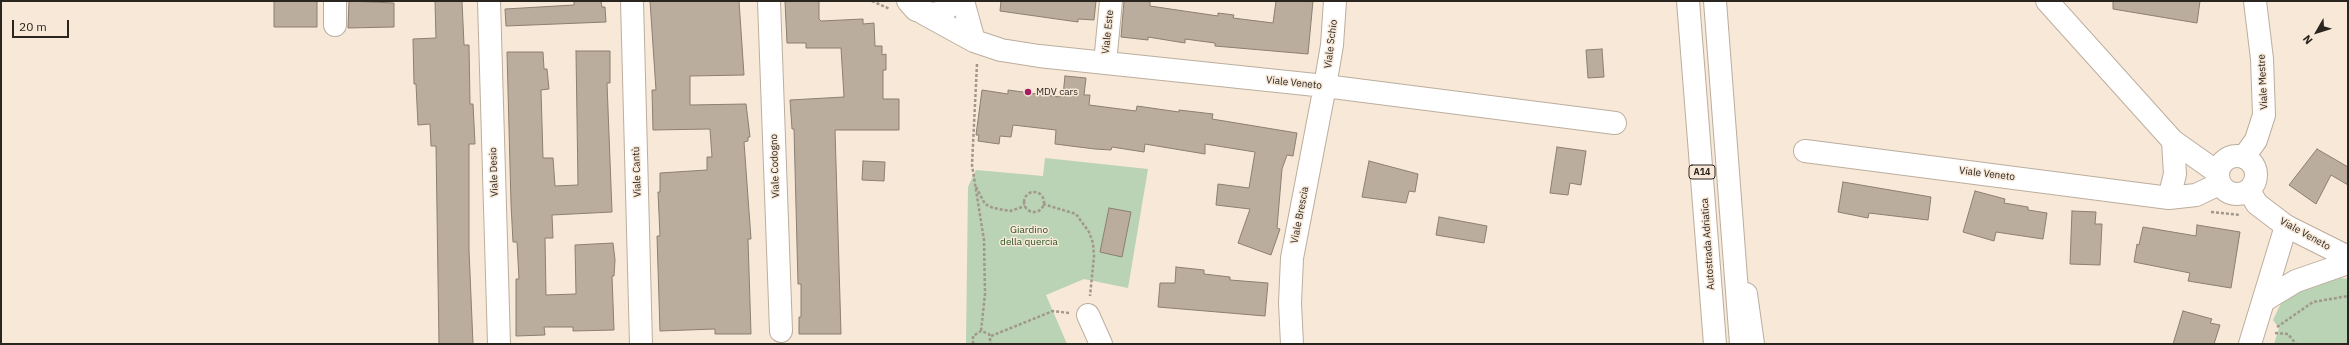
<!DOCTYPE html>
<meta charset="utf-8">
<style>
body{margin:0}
#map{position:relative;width:2349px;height:345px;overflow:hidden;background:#f7e8d8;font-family:"IBM Plex Sans",sans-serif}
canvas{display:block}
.frame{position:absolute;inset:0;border:2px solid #2a251f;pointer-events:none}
.north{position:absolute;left:2297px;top:12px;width:40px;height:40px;-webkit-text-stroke:3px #f7e8d8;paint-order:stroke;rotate:231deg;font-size:11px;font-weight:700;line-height:16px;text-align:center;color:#2a251f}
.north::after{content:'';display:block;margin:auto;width:14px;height:18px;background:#2a251f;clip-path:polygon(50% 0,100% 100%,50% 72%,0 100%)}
.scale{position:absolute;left:12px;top:20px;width:57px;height:18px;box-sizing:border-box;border:2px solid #2a251f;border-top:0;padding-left:5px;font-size:12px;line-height:14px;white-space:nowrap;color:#2a251f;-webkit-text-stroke:3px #f7e8d8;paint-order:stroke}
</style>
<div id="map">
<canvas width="2349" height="345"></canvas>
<div class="frame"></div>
<div class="north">N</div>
<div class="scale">20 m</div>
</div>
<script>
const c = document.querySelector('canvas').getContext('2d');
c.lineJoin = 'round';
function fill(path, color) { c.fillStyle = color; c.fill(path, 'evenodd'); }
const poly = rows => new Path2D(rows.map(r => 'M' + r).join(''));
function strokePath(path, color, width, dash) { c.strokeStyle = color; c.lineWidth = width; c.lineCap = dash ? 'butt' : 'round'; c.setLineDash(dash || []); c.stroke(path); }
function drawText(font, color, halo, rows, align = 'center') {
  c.font = font + ' "IBM Plex Sans",sans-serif'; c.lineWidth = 3; c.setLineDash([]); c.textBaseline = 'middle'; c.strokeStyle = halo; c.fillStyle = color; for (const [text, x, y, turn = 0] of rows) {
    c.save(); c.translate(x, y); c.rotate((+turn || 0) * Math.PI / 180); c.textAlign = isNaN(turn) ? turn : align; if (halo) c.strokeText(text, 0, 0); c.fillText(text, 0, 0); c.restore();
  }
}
fill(poly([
 [1045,158,1148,169,1128,288,1084,279,1046,295,1067,344,966,344,968,187,976,170,1043,176],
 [2333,277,2348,279,2348,344,2274,344,2279,328,2273,320,2283,299,2298,287]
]), '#b9d3b4');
const building = poly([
 [274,1,317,1,317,27,274,27,274,1],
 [349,1,394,3,394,27,348,28,349,1],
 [435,1,462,1,464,45,469,45,470,104,473,104,475,144,469,144,469,250,473,344,439,344,436,146,431,146,430,124,418,125,416,84,414,84,413,39,436,38,435,1],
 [574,1,601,1,602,7,605,7,606,22,506,26,505,9,574,5,574,1],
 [650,1,739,1,744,75,690,76,690,105,746,104,750,137,748,137,748,141,744,142,751,239,748,239,751,334,715,334,715,329,660,331,657,236,660,236,658,192,660,192,660,173,707,170,707,157,712,157,710,129,653,130,652,90,656,90,650,1],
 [785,1,819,1,819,19,821,21,863,19,863,24,874,23,875,46,882,46,882,55,886,54,886,70,883,70,883,99,899,99,899,130,835,130,841,334,799,334,799,317,801,317,801,284,798,284,794,129,792,129,790,100,844,97,841,48,806,48,806,43,787,43,785,1],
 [1001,1,1096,1,1094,20,1078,19,1078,22,1000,11,1001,1],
 [1124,1,1150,1,1150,6,1218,16,1218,13,1234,15,1233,18,1273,23,1276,1,1313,1,1308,54,1215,46,1215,43,1185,39,1185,43,1148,37,1148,40,1121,37,1124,1],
 [2113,1,2200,1,2197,23,2113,9,2113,1],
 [1602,49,1604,77,1588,78,1586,50,1602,49],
 [576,51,610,51,610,83,607,83,612,212,552,215,553,238,545,238,546,295,576,294,575,245,613,243,615,260,614,276,612,276,614,330,573,331,573,327,544,327,545,335,516,336,516,279,519,279,517,242,513,242,511,204,507,52,543,52,544,69,547,69,549,89,541,90,543,158,553,158,555,186,578,185,576,51],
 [1065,76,1086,78,1084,95,1090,95,1089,105,1136,111,1137,106,1179,112,1179,110,1213,114,1212,119,1297,133,1293,156,1287,155,1282,169,1277,228,1280,229,1271,255,1238,243,1250,209,1216,205,1218,184,1249,188,1255,152,1205,144,1205,154,1145,144,1144,152,1112,147,1111,150,1095,149,1055,144,1056,130,1013,125,1011,137,1000,136,999,144,978,141,979,135,976,135,982,90,1008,94,1008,90,1060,97,1063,95,1065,76],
 [1557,147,1586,151,1581,185,1570,183,1568,195,1550,193,1557,147],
 [2317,149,2348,167,2348,185,2331,175,2316,204,2289,185,2317,149],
 [863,161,885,162,884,181,862,180,863,161],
 [1369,161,1418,174,1415,192,1409,191,1406,203,1362,197,1369,161],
 [1843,182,1931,197,1928,220,1869,213,1868,218,1838,212,1843,182],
 [1975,191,2005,199,2004,203,2028,207,2028,210,2047,213,2043,239,1996,232,1994,241,1963,232,1975,191],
 [1109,208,1131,212,1122,257,1100,252,1109,208],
 [2072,211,2096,212,2095,224,2102,224,2100,265,2070,264,2072,211],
 [1439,217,1487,226,1484,243,1436,235,1439,217],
 [2197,225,2240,232,2231,288,2188,281,2190,273,2134,262,2137,244,2139,245,2143,227,2196,236,2197,225],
 [1176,267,1204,270,1204,274,1230,277,1230,280,1268,283,1265,316,1158,307,1160,283,1175,283,1176,267],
 [2183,311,2212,319,2210,323,2220,325,2214,344,2173,344,2183,311]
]);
fill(building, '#baad9d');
strokePath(building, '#8c7f70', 1);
const minor = poly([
 [335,1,335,25],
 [489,1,499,344],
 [632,1,641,344],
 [769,1,781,331],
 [923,13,974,41,963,1],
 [974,41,1001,50,1039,56,1325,86,1615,123],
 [1105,63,1111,1],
 [1805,151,2169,198,2196,195,2219,184],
 [2244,157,2256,140,2264,115,2262,59,2255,1],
 [2169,198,2175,174,2173,141],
 [1746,294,1753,344],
 [2263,301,2296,281,2348,263],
 [1088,315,1101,344],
 [1292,344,1290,303,1292,258,1325,86,1332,45,1335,1],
 [2250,344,2286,226]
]);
const major = poly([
 [908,1,916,10,933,14,942,12,956,1],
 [2047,1,2173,141,2217,172],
 '2218 175a19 19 0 1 1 38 0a19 19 0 1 1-38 0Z',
 [2249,191,2257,204,2286,226,2348,257]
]);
const highway = poly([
 [1688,1,1715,344],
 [1715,1,1741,344]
]);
strokePath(minor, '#bcae9e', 24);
strokePath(major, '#bcae9e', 24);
strokePath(highway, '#bcae9e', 24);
strokePath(poly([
 [872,1,890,9],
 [977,64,972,165,984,240,985,294,981,331],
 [976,187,985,204,993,208,1010,211,1025,206],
 '1024 202a10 10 0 1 1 20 0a10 10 0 1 1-20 0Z',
 [1043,204,1076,214,1089,232,1093,243,1094,256,1090,296],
 [2211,212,2240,215],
 [2277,327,2313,302,2348,296],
 [2275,333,2288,334,2296,344],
 [991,336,1053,311,1069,313],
 [973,344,973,336,981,331,989,334,991,344]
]), '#a2978b', 2.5, [3, 2]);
strokePath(minor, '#fff', 22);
strokePath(major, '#fff', 22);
strokePath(highway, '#fff', 22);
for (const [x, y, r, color] of [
 [1028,92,4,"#a61b61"]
]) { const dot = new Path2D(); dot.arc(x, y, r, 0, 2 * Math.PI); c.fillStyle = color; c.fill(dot); strokePath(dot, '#f7e8d8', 1.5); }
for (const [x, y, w] of [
 [1702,172,26]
]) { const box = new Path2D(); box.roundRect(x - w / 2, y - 7, w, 14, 3); c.fillStyle = '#f7e8d8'; c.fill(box); strokePath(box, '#2a251f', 1); }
drawText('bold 9px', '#2a251f', null, [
 ["A14",1702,172]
]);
drawText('10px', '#2a251f', '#f7e8d8', [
 ["Viale Este",1108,32,-84],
 ["Viale Schio",1331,44,-83],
 ["Viale Mestre",2263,82,-93],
 ["Viale Veneto",1294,83,6],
 ["Viale Codogno",775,166,-92],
 ["Viale Desio",494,172,-92],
 ["Viale Cantù",637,172,-92],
 ["Viale Veneto",1987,174,7],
 ["Viale Brescia",1300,215,-79],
 ["Viale Veneto",2305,234,29],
 ["Autostrada Adriatica",1708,244,-94]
]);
drawText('10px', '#2a251f', '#f7e8d8', [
 ["MDV cars",1036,92]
], 'left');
drawText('10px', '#275420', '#f7e8d8', [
 ["Giardino",1029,230],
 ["della quercia",1029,242]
]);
</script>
